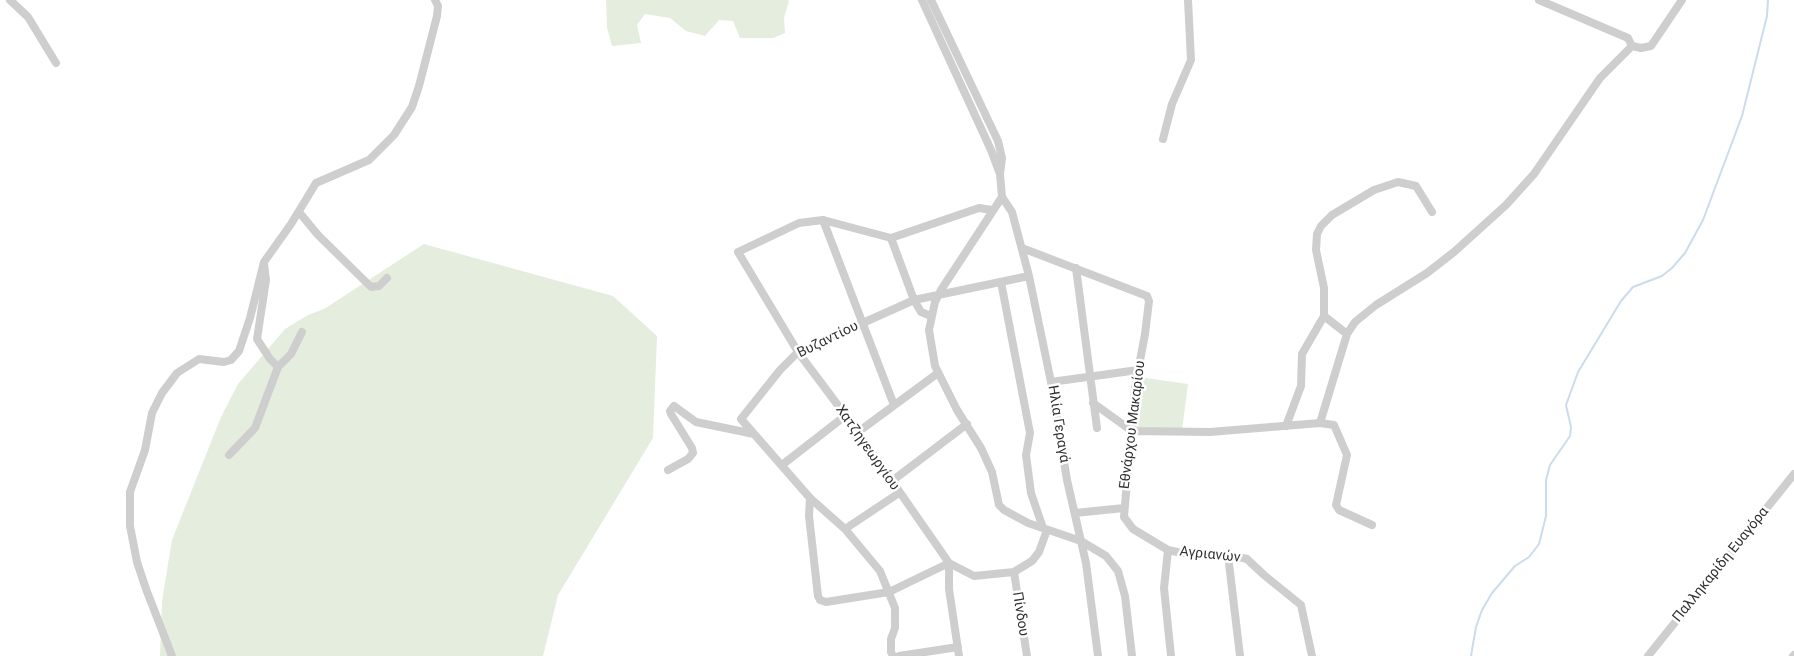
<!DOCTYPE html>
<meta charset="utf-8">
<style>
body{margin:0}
canvas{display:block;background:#fff}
</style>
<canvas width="1794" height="656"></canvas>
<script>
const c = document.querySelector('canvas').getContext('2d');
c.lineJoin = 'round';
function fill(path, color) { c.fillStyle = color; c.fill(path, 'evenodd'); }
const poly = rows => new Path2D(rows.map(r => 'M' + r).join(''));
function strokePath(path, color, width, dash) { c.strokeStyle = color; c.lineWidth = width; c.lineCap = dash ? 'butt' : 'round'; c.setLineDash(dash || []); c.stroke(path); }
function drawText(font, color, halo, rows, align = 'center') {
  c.font = font + ' Roboto,sans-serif'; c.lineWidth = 5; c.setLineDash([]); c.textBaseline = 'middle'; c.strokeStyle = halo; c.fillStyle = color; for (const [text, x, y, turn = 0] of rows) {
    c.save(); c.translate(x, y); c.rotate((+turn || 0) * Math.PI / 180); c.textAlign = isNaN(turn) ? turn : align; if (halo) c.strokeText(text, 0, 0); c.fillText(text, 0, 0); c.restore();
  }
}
fill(poly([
 [606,0,788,0,789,1,784,18,785,33,773,38,740,38,733,21,719,20,705,36,686,31,670,18,645,14,637,25,641,43,612,46,607,28],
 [424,244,613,296,657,336,653,438,558,595,543,656,160,656,162,601,172,540,221,417,238,384,285,329,308,315,324,309],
 [1139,377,1188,384,1182,430,1136,429]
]), '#e5eddf');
strokePath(poly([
 [1471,656,1476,627,1482,610,1492,593,1515,566,1529,557,1539,544,1546,516,1546,480,1550,465,1570,436,1571,427,1566,405,1578,372,1621,301,1633,287,1662,276,1672,268,1685,253,1703,220,1742,116,1767,16,1768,0]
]), '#ccdbed', 2);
strokePath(poly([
 [10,0,28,17,56,63],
 [922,0,991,150,1000,174,1002,197],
 [931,0,998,141,1002,158,1000,174],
 [1632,46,1641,48,1651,46,1682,0],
 [1163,139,1172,104,1191,60,1188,0],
 [1002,197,941,290,935,302,929,330,935,366,957,410,981,448,992,472,999,505,1004,510,1028,523,1081,541,1106,556,1118,571,1125,596,1132,656],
 [1002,197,1012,212,1029,276,1051,382,1067,480,1086,563,1098,656],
 [299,212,318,235,371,287,379,286,387,278],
 [823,220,894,405],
 [891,238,914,300,921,312,931,316],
 [1022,248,1147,296,1149,301,1145,334,1135,387,1124,517,1133,529,1168,550,1182,553,1235,556,1247,559,1264,575,1301,605,1312,656],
 [264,264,266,280,257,339,270,359,278,367],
 [1076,268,1097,428],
 [1001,282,1030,433,1026,455,1031,493,1043,528],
 [1324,316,1347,334],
 [1051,382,1138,370],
 [1093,403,1132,431],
 [1320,423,1347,334,1355,322,1376,305,1427,273,1454,252,1506,205,1534,174,1600,78,1632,46,1628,38,1539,0],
 [1286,426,1301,386,1302,354,1324,316,1324,288,1316,250,1317,234,1321,226,1332,215,1374,190,1398,182,1416,186,1432,212],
 [1132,431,1210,432,1320,423,1334,425,1347,455,1336,505,1339,510,1372,525],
 [858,432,938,373],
 [229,455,255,428,278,367,291,354,302,332],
 [782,465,845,416],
 [668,470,688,459,693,453,692,448,671,414,670,411,674,406,696,422,754,434],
 [892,481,967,424],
 [810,498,809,516,818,596,820,600,826,602,889,592,949,563,974,576,1014,572,1032,561,1039,552,1047,530],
 [1075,513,1124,508],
 [845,529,899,493],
 [1168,550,1164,588,1171,656],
 [1228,555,1240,656],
 [1014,572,1027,656],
 [172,656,146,589,137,562,130,526,130,492,145,450,152,413,162,393,177,373,199,359,224,362,231,360,239,351,250,318,264,262,291,224,316,183,369,160,394,135,412,107,419,86,437,16,438,6,435,0],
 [893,656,891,652,891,639,895,628,895,608,880,571,845,529,810,498,741,419,780,370,798,352,914,300,1029,276],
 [899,656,958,647],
 [959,656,949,589,949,563,858,432,798,352,738,252,799,223,823,220,891,238,979,208,992,210],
 [1648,656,1794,474],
 [1793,656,1794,655]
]), '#cecece', 8);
drawText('14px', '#313131', '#fff', [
 ["Βυζαντίου",828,340,-26],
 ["Ηλία Γεραγά",1058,424,81],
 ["Εθνάρχου Μακαρίου",1133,425,-83],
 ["Χατζηγεωργίου",867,448,55],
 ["Αγριανών",1210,555,6],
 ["Παλληκαρίδη Ευαγόρα",1721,565,-51],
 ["Πίνδου",1020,614,81]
]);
</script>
